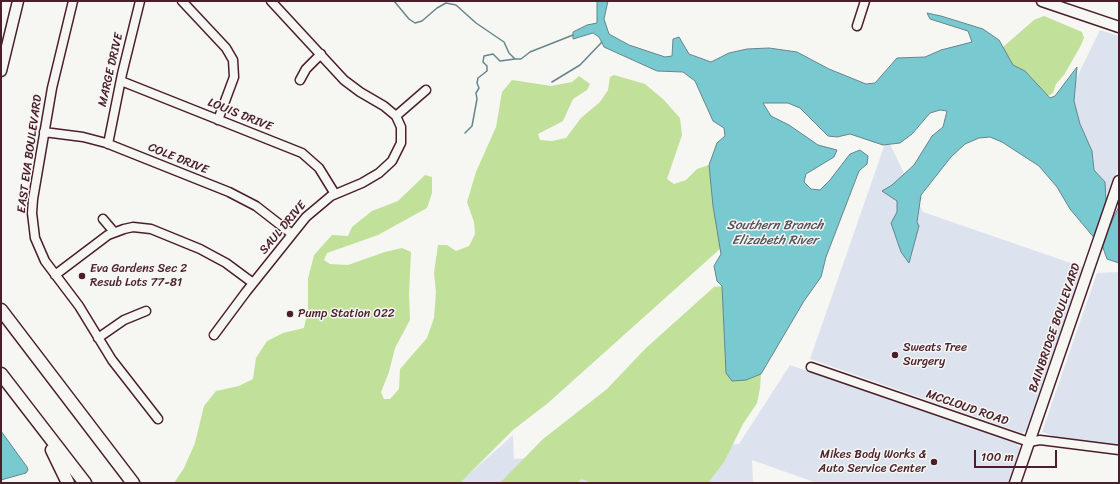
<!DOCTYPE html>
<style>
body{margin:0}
#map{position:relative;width:1120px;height:484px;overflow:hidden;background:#f6f6f2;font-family:Sriracha,sans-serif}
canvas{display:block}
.frame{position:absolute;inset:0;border:2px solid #4a1f2b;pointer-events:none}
.scale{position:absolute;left:974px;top:450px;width:83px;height:18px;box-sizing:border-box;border:2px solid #4a1f2b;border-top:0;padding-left:5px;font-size:12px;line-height:14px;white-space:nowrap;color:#4a1f2b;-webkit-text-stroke:3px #f6f6f2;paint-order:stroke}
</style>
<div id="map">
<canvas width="1120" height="484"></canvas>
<div class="frame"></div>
<div class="scale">100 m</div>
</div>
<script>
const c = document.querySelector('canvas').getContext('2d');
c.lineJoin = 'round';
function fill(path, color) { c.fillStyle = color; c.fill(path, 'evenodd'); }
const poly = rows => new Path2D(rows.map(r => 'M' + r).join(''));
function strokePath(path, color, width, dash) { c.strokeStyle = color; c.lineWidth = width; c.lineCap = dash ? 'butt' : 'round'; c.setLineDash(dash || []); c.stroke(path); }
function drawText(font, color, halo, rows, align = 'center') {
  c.font = font + ' Sriracha,sans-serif'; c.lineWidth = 3; c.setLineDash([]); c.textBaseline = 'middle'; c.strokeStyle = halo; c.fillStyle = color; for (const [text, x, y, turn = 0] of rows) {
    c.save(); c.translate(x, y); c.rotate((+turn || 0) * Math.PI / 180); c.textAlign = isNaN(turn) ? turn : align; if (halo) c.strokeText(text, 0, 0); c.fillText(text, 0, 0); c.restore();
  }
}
fill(poly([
 [1100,30,1119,36,1119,165,1109,194,1105,192,1105,182,1094,170,1092,151,1080,124,1074,101,1075,81],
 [887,138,923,212,1085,268,1030,429,1022,433,810,359],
 [1119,272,1119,448,1068,441,1042,432,1097,273],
 [790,365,1017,444,1022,451,1011,483,817,483,752,460,753,483,459,483,513,435,514,459,739,444]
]), '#dce3ee');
fill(poly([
 [1044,16,1082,32,1084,38,1080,47,1064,75,1056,84,1053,93,1048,96,1025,71,1013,65,1003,47,1034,20],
 [614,75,645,84,663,99,680,118,682,135,667,179,674,184,686,180,697,169,709,165,713,206,721,248,548,403,513,430,460,483,174,483,184,468,195,443,204,406,216,391,239,386,253,379,256,358,267,341,283,333,304,328,308,310,308,279,314,255,332,235,348,236,352,227,372,211,398,201,425,175,432,177,432,193,427,208,378,235,327,253,324,260,330,264,348,265,385,252,402,248,411,252,409,293,410,320,395,348,389,372,381,392,384,399,390,399,399,389,400,369,427,338,434,318,436,292,434,273,438,245,447,245,456,251,469,246,475,234,474,222,467,202,476,172,496,127,502,92,512,80,551,86,572,82,579,76,590,84,587,90,573,99,563,121,538,134,540,140,552,141,566,138,581,118,600,102,608,90,610,77],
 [722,286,726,373,746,380,761,374,760,388,757,403,743,424,724,462,708,483,593,483,581,479,577,483,500,483,543,439,607,389,646,348,714,287]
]), '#c1e099');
const water = poly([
 [597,1,608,1,604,19,609,34,629,45,665,57,672,56,673,39,679,37,689,54,711,62,729,53,747,49,769,48,797,52,829,69,866,84,875,83,897,58,925,57,941,50,972,42,968,31,930,19,927,13,941,16,983,29,999,40,1013,65,1025,71,1050,98,1055,96,1077,67,1074,101,1080,124,1092,151,1094,170,1105,182,1106,201,1096,235,1104,239,1119,206,1119,263,1107,259,1102,245,1096,240,1070,209,1057,187,1039,166,1002,142,990,137,979,138,965,144,951,157,921,195,917,222,919,226,909,263,901,252,891,223,897,212,897,201,882,191,892,185,914,165,932,136,943,127,947,111,940,110,930,113,912,134,900,143,883,145,850,134,837,137,828,136,800,108,788,103,763,103,771,116,789,125,818,145,837,150,834,157,806,174,804,182,811,189,820,190,830,180,850,154,860,150,868,156,867,164,859,171,826,257,821,277,804,301,761,374,746,380,732,381,726,373,722,286,717,281,714,266,721,254,713,206,709,165,717,143,725,136,724,128,713,121,695,81,683,72,657,71,604,47,599,37,593,33,573,39,573,32,587,25,597,23,597,1],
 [1,431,27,467,28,470,26,473,1,480,1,431]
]);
fill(water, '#78c9d0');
strokePath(water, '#66858e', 1);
strokePath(poly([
 [394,1,409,19,415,23,422,21,437,8,446,3,456,5,476,23,504,42,509,53,515,59,521,59,530,52,573,35],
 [552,82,580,65,602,42],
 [465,133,472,126,477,99,476,93,479,88,477,83,478,78,487,71,487,66,483,62,484,56,493,54,500,61,515,59]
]), '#66858e', 1.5);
const minor = poly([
 [73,1,52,88,33,199,32,213,35,238,45,261,79,306,112,360,158,419],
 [182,1,226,48,233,60,234,77,218,120],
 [857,26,865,1],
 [300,80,306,69,321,54],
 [121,81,302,153,319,168,335,194],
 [396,116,426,90],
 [44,132,83,137,106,143,229,192,256,206,292,234],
 [108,144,122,74,140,1],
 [103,219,114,232],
 [55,275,108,235,124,229,133,227,151,229,200,249,226,263,253,283],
 [214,335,246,292,306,217,331,196,362,183,379,173,392,161,401,143,401,127,396,116,384,106,360,92,344,80,271,1],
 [98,338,124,320,146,311],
 [811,367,1029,442,1040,440,1119,450]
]);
const major = poly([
 [1042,1,1119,27],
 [1,71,18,1],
 [1015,483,1119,181]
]);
const highway = poly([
 [1,310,133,483],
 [1,374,85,483],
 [52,450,68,483]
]);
strokePath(minor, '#4a1f2b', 11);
strokePath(major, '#4a1f2b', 13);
strokePath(highway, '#4a1f2b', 15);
strokePath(minor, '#f6f6f2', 8);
strokePath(major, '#f6f6f2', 10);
strokePath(highway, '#f6f6f2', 12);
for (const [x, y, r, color] of [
 [82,276,4,"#4a1f2b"],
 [290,314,4,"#4a1f2b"],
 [895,355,4,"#4a1f2b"],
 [934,462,4,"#4a1f2b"]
]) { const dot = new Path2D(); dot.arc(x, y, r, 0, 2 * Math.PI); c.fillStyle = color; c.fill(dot); strokePath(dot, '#f6f6f2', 1.5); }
drawText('12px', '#4a1f2b', '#f6f6f2', [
 ["MARGE DRIVE",111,70,-77],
 ["LOUIS DRIVE",240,115,22],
 ["EAST EVA BOULEVARD",30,154,-82],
 ["COLE DRIVE",178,159,22],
 ["SAUL DRIVE",283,228,-50],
 ["BAINBRIDGE BOULEVARD",1055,328,-71],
 ["MCCLOUD ROAD",967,408,19]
]);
drawText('12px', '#4a1f2b', '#f6f6f2', [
 ["Eva Gardens Sec 2",90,269],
 ["Resub Lots 77-81",90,283],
 ["Pump Station 022",298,314],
 ["Sweats Tree",903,348],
 ["Surgery",903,362],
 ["Mikes Body Works &",926,455,"right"],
 ["Auto Service Center",926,469,"right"]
], 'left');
drawText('italic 13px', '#58525d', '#f6f6f2', [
 ["Southern Branch",775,226],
 ["Elizabeth River",775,241]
]);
</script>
